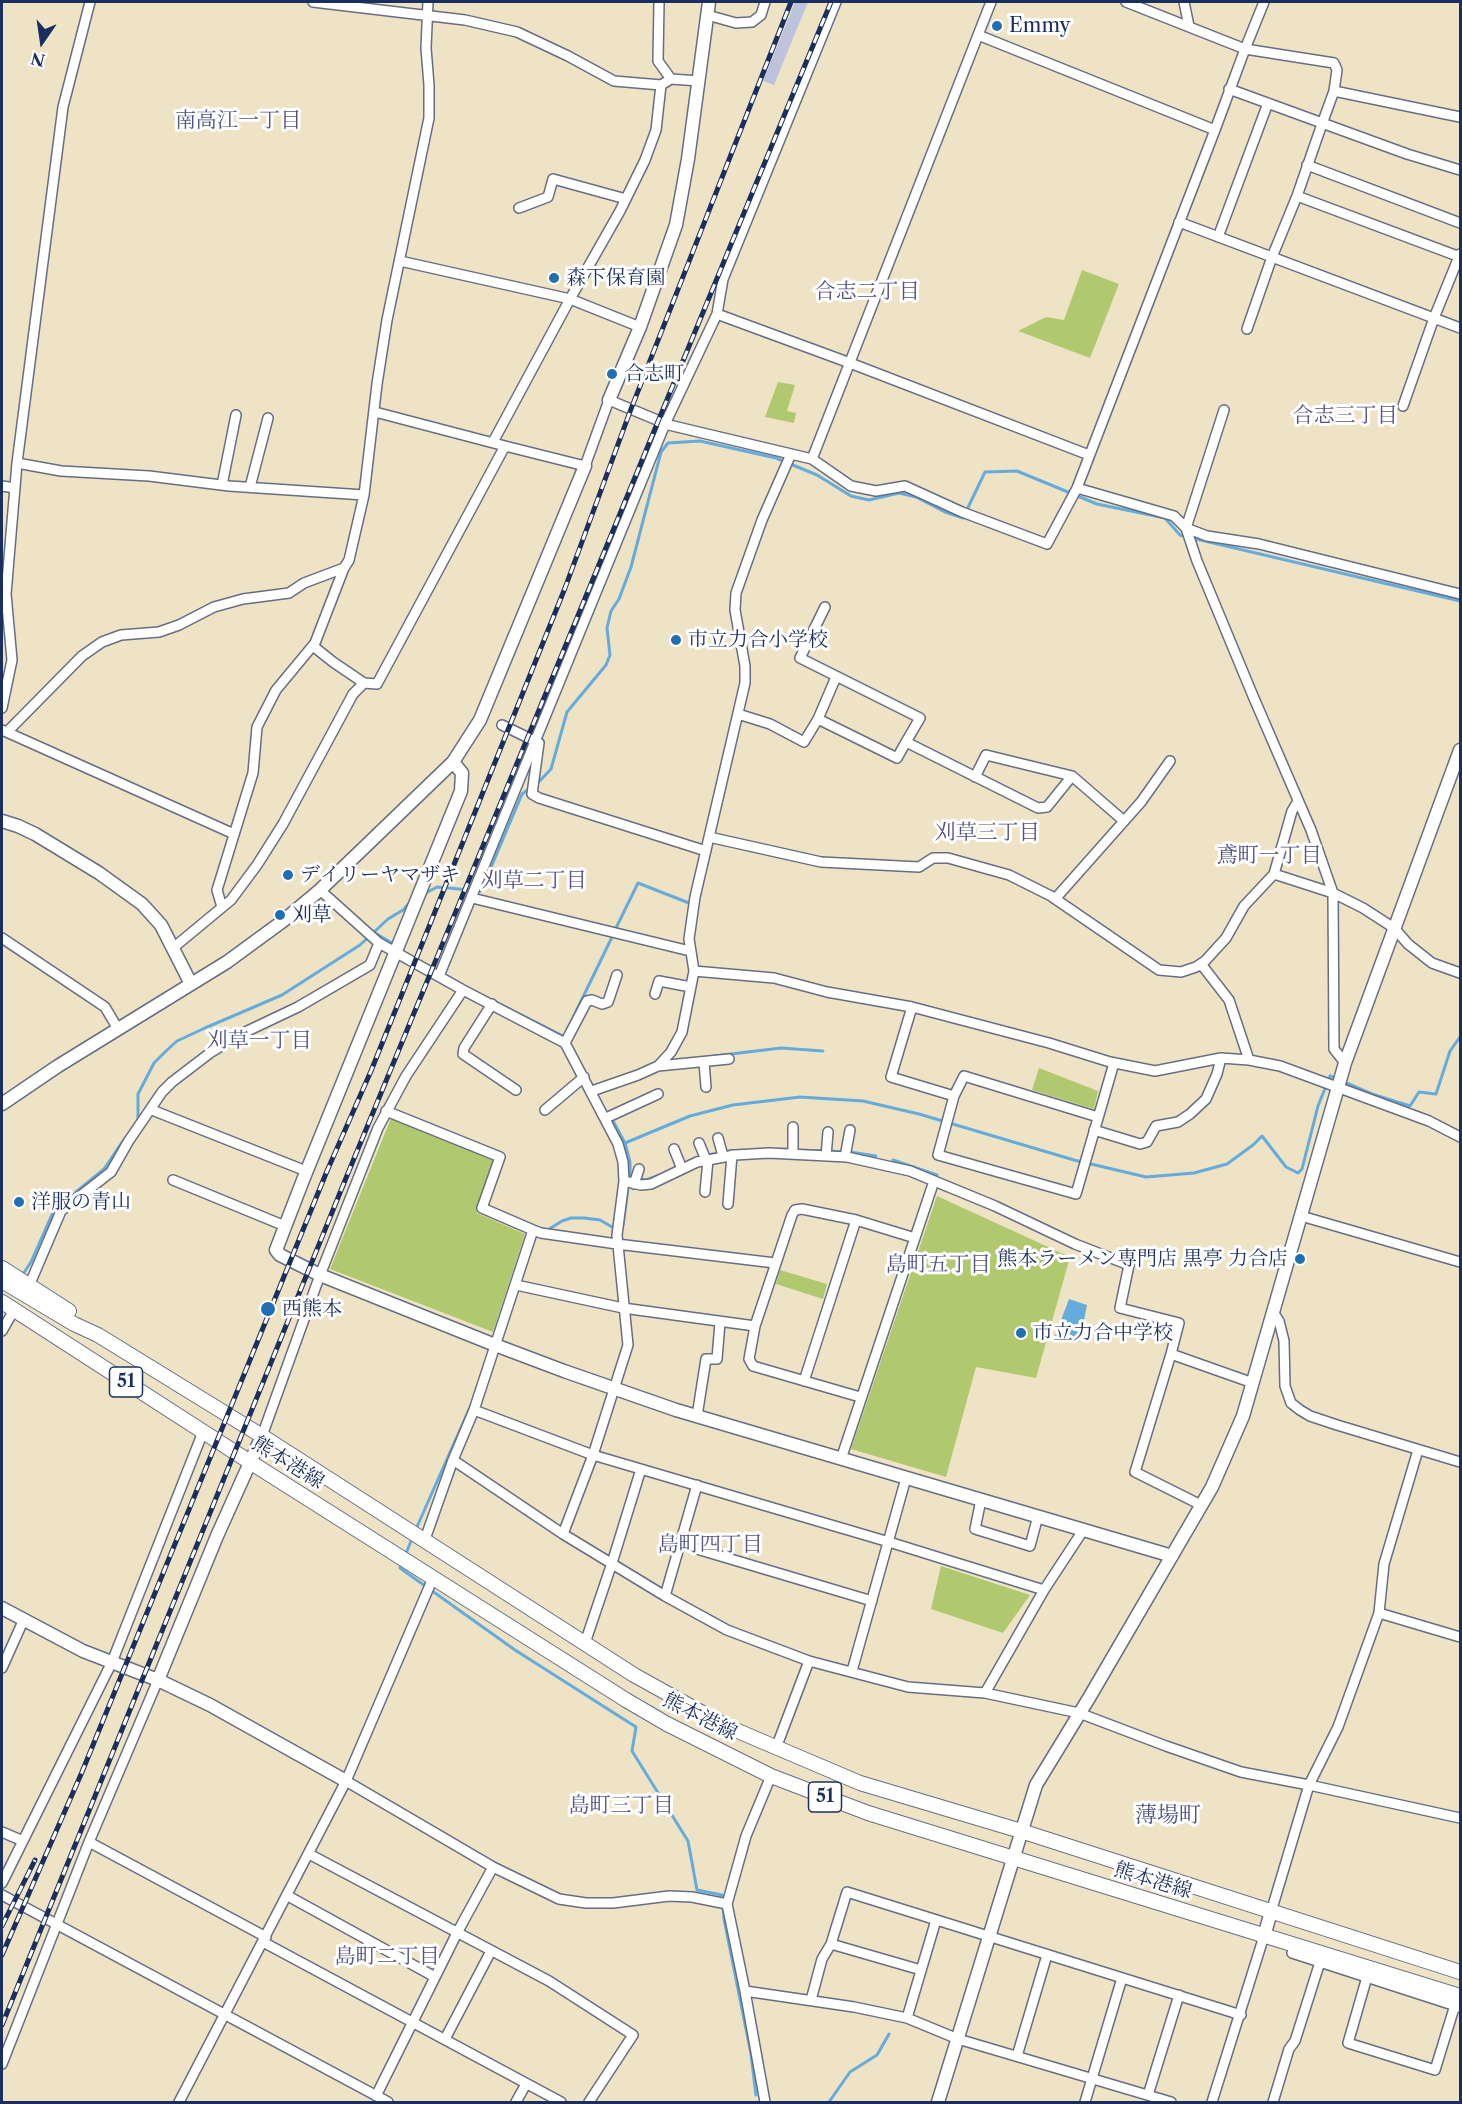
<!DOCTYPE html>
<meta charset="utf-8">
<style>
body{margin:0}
#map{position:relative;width:1462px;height:2104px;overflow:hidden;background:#efe3c6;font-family:"Libre Caslon Text",serif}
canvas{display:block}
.frame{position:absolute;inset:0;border:3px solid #1b2f5e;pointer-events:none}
.north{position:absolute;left:12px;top:12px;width:60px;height:60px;-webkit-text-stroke:4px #fff;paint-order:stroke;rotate:193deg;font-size:16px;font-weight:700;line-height:24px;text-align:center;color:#1b2f5e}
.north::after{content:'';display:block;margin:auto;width:21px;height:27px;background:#1b2f5e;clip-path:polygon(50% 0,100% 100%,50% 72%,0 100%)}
</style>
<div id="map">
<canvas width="1462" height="2104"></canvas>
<div class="frame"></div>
<div class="north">N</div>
</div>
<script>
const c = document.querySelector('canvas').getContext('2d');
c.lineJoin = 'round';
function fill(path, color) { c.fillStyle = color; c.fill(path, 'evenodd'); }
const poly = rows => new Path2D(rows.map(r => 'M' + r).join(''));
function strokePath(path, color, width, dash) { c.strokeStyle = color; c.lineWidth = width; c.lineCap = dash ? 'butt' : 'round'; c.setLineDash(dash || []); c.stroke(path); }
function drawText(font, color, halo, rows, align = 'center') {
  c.font = font + ' "Libre Caslon Text","Noto Serif JP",serif'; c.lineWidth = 6; c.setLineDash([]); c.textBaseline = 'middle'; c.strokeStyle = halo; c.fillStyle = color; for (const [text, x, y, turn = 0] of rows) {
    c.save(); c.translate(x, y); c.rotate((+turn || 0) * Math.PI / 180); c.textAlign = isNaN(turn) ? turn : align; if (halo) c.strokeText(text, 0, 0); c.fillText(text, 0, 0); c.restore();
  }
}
fill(poly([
 [795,2,808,2,774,85,763,81]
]), '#bec3dd');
fill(poly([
 [1082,270,1119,284,1090,358,1018,331,1046,317,1064,320],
 [778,382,795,385,787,411,796,413,794,423,765,417],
 [1039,1068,1098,1091,1094,1109,1032,1090],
 [391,1118,497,1159,477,1213,525,1234,493,1332,330,1269],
 [937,1196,1070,1257,1036,1378,976,1367,946,1477,851,1449],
 [780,1270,827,1284,823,1299,776,1284],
 [941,1566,1030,1595,1003,1633,931,1609]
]), '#b1c96e');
fill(poly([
 [1069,1299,1087,1305,1080,1341,1055,1336]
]), '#65acdc');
strokePath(poly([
 [1192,538,1460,601],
 [535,786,551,769,567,712,606,665,610,655,607,628,611,611,619,599,631,567,661,452,668,443,700,441,776,458,817,475,851,496,869,500,899,493,916,497,945,512,963,518,985,472,1017,471,1097,504,1165,518,1180,535,1186,537],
 [424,894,437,887,481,891,522,794,529,789],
 [616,928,638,883,689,903],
 [375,933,392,943],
 [449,977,464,986],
 [486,997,565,1037],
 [569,1026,613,935],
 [714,1056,781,1048,823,1051],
 [1344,1082,1372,1094,1410,1106,1419,1092,1436,1094,1450,1051,1460,1037],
 [613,1121,625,1143],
 [136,1123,138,1121,138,1094,154,1063,166,1051,177,1041,205,1028,282,995,360,945,388,919,403,910,411,901],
 [797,1150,824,1151],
 [728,1151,790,1149],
 [830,1151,843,1152],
 [850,1152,876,1156],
 [707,1155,719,1153],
 [893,1160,937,1175],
 [641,1179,646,1180,657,1176],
 [546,1231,562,1221,571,1218,584,1218,600,1220,612,1227,623,1225,630,1173,630,1162,625,1143,690,1116,733,1105,800,1097,863,1101,919,1114,1074,1160,1146,1177,1194,1173,1227,1164,1253,1145,1262,1136,1286,1167,1298,1173,1302,1169,1318,1106,1330,1076,1336,1078],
 [21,1277,31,1262,54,1210,104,1169,125,1138],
 [416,1529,471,1405],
 [405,1556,411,1541],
 [402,1562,400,1568,515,1650,636,1727,632,1751,688,1841,697,1890,722,1895,724,1919,751,2054,756,2095],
 [829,2102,850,2072,877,2055,889,2034]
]), '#65acdc', 3);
const street = poly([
 [313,2,465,20,517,32,568,56,614,81,661,85,671,79,699,81],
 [659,2,658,61,671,79],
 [1126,2,1245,49,1334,63,1337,70,1334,91,1322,124,1297,196,1272,257,1247,329],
 [1184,2,1189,26],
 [707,15,736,23,752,22,761,15,765,2],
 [978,35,1215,130],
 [1229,89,1407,154,1460,170],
 [1334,91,1460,117],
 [1307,165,1460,223],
 [1297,196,1460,257],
 [519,208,548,197,553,179,626,199],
 [1179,222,1460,328],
 [1218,237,1268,103],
 [400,261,570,299,640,327],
 [717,314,850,363,1089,455],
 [1403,406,1434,318,1460,254],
 [493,442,570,299,620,211,645,160,656,130,661,85],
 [505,446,585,466,609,400,669,425,812,459,851,486,876,491,905,486,962,512,1047,544,1077,488,1215,130,1245,49,1264,2],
 [812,459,991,2],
 [17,463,61,471,149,476,229,486,364,495],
 [222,485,236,415],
 [2,486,15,488],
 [250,487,268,418],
 [1077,488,1174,516,1186,528,1197,561,1253,696,1311,830,1333,893,1334,1049,1345,1063],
 [1186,528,1207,536,1259,544,1460,594],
 [1186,528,1224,410],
 [825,607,800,658,920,718,906,742],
 [313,646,333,662,364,683],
 [2,708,12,660,6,594,17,463,63,107,90,2],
 [738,714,770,724,804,742,818,719,836,677],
 [818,719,897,758,906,742,1038,808,1047,807,1072,776],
 [502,725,539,743,532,794,539,798,706,851],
 [2,730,234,834],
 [8,731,82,656,102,642,121,635,159,632,179,625,214,607,243,599,289,593,304,583,344,568],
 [975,777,986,755,1072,776,1124,821],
 [709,837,821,862,919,867,933,858,948,858,1009,875,1051,896,1159,970,1181,972,1196,967,1205,961,1226,938,1244,906,1274,874,1292,811,1298,801],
 [1274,874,1333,893,1363,908,1394,928,1408,944,1432,963,1460,973],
 [320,890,379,943,463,990,565,1043,618,1144,623,1162,624,1181,617,1235,628,1345,593,1455,563,1534],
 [472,898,690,951],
 [1055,899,1141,802,1170,761],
 [222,907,217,890,253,773,257,727,276,690,315,643,344,568,349,560,364,495,377,384,387,320,429,118,429,85,426,48,428,2],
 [2,938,105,1007,118,1029],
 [173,948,231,900,257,865,283,824,353,694,364,683,377,684,505,446,375,412],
 [1201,964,1229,1000,1249,1060],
 [694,971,774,978,827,992,912,1007,1049,1043,1110,1062,1155,1071,1221,1058,1249,1060,1280,1066,1429,1121,1460,1137],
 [439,976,665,424,717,314,723,279,836,2],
 [655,994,659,981,691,987],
 [492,1004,464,1048,463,1054,516,1090],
 [912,1007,891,1077,954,1096],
 [565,1043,587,1001,592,1000,602,1004,608,1002,617,975],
 [704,1062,706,1087],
 [658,1066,729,1059],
 [592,1091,638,1075,658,1066,671,1052,682,1032,694,971,689,939,695,897,745,683,745,666,735,610,736,593,762,520,791,454],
 [152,1110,306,1171],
 [545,1110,584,1077],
 [386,1111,500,1157,482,1208,533,1230,541,1233,617,1244,775,1263],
 [1098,1117,964,1076,954,1096,938,1155,1076,1194,1114,1063],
 [606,1118,658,1094],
 [1094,1130,1140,1144,1147,1142,1156,1126,1178,1122,1190,1114,1206,1099,1217,1074,1221,1058],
 [718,1138,723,1156],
 [699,1143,706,1160],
 [674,1149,682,1169],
 [793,1154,793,1127],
 [826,1156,828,1132],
 [845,1157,850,1130],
 [173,1180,285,1226],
 [624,1181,641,1185,651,1184,697,1162,735,1155,769,1153,847,1157,910,1171,995,1206,1075,1244,1129,1265,1120,1308,1179,1323,1171,1354,1135,1472,1201,1505],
 [634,1184,639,1169],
 [705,1192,708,1160],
 [728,1204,732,1155],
 [1301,1216,1460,1262],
 [516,1285,623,1308,755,1326],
 [29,1286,61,1211,111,1172,128,1142,162,1092,172,1082,210,1053,239,1035,298,1007,370,965,379,943],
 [1273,1312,1279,1321,1284,1341,1285,1386,1291,1403,1300,1410,1310,1416,1337,1425,1460,1462],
 [2,1331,14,1310],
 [1171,1354,1253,1383],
 [804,1381,856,1220],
 [860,1397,753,1366,749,1359,755,1326,792,1215,795,1210,802,1209,856,1220,915,1238],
 [474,1410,593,1455,889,1542,1044,1590],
 [697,1416,706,1359,717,1359,720,1322],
 [262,1436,320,1275,378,1128,406,1076,463,990],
 [841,1459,934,1181],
 [453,1460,563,1534,665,1596,727,1630,809,1661,908,1687,985,1693,1079,1713,1166,1746,1241,1772,1309,1785,1460,1818],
 [981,1500,975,1529,1030,1546,1038,1516],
 [424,1542,453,1460,474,1410,533,1230],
 [680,1544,872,1601],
 [665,1596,697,1485],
 [1379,1613,1460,1637],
 [585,1643,612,1563,641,1469],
 [2,1668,24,1619],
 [852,1671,906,1478],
 [985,1693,1044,1590,1084,1529],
 [776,1748,809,1661],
 [346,1781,493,1867,559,1899,586,1903,613,1903,669,1896,692,1897,727,1904,745,1991,765,2102],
 [2,1832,23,1841],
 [89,1842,266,1937],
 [309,1854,549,1981,633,2035,589,2102],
 [2,1883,112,1662,203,1432],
 [2,1895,388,2102],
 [288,1896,435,1977],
 [727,1904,746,1836,771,1776],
 [1271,1912,1309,1785,1338,1727,1379,1613,1384,1564,1418,1450],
 [263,1942,561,2102],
 [831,1944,921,1970],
 [1292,1953,1459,2007],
 [1367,1977,1348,2043,1435,2070,1455,2005],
 [745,1991,854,2007,907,2018,958,2039,1171,2102],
 [811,2000,822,1959,831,1944,847,1892,1241,2015],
 [907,2018,936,1920],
 [445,2039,491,1951],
 [1017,2056,1047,1955],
 [2,2064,89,1842,158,1680],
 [1148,2095,1179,1995],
 [376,2096,457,1933,493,1867],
 [179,2102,346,1781,433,1578],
 [516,2102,526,2084],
 [1085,2102,1122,1978],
 [1212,2102,1264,1936],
 [1273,2102,1289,2049,1295,2041,1320,1962]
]);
const secondary = poly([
 [609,400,640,327,676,225,688,159,709,2],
 [453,762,462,773,461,791,303,1180,276,1250,280,1255,320,1275,495,1345,564,1371,676,1410,1172,1556],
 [2,821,18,826,35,834,99,873,142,904,161,925,191,984],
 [2,1104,58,1066,227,962,283,921,320,890,453,762,480,720,585,466],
 [2,1608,83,1651,158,1680,210,1705,346,1781],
 [158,1680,217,1536,262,1436],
 [1264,1936,1271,1912],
 [938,2102,1036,1785,1089,1698,1212,1487,1243,1416,1345,1063,1460,750]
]);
const primary = poly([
 [2,1268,69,1311],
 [2,1281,74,1324,98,1335,262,1436,634,1675,726,1726,860,1783,1021,1831,1460,1972],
 [2,1302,250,1462,626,1700,667,1724,771,1776,868,1813,1460,1996]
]);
strokePath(street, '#656e82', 12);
strokePath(secondary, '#656e82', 15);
strokePath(primary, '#656e82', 16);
strokePath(street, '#fff', 9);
strokePath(secondary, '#fff', 12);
strokePath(primary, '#fff', 14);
const rail = poly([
 [2,1926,35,1860],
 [2,1955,82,1772,327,1171,371,1071,565,588,631,409,791,2],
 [2,2025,346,1178,831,2]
]);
strokePath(rail, '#1b2f5e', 5);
strokePath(rail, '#fff', 3, [9]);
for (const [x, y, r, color] of [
 [997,26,6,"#1f6fb2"],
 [554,278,6,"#1f6fb2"],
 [612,374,6,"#1f6fb2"],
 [676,640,6,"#1f6fb2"],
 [288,875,6,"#1f6fb2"],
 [280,915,6,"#1f6fb2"],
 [19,1202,6,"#1f6fb2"],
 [1300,1259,6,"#1f6fb2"],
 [268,1309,8,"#1f6fb2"],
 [1021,1333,6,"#1f6fb2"]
]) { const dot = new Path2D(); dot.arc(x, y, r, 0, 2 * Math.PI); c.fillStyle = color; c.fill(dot); strokePath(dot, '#fff', 2); }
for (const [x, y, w] of [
 [126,1382,33],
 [825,1797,33]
]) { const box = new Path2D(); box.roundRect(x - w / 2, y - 15, w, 30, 4.5); c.fillStyle = '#fff'; c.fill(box); strokePath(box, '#1b2f5e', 1.5); }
drawText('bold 18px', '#1b2f5e', null, [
 ["51",126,1382],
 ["51",825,1797]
]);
drawText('20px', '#1b2f5e', '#fff', [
 ["Emmy",1009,26],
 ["森下保育園",566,278],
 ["合志町",624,374],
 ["市立力合小学校",688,640],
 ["デイリーヤマザキ",300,875],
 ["刈草",292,915],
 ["洋服の青山",31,1202],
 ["熊本ラーメン専門店 黒亭 力合店",1288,1259,"right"],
 ["西熊本",282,1309],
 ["市立力合中学校",1033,1333]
], 'left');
drawText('20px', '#1b2f5e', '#fff', [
 ["熊本港線",288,1463,32],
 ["熊本港線",700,1717,27],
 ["熊本港線",1153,1881,17]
]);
drawText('21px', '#535286', '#fff', [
 ["南高江一丁目",238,121],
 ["合志二丁目",867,292],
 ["合志三丁目",1345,416],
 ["刈草三丁目",987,833],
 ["鳶町一丁目",1269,856],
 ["刈草二丁目",534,881],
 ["刈草一丁目",259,1041],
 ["島町五丁目",938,1265],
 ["島町四丁目",710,1545],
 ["島町三丁目",621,1806],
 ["島町二丁目",387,1957]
]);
drawText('22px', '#535286', '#fff', [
 ["薄場町",1168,1816]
]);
</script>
